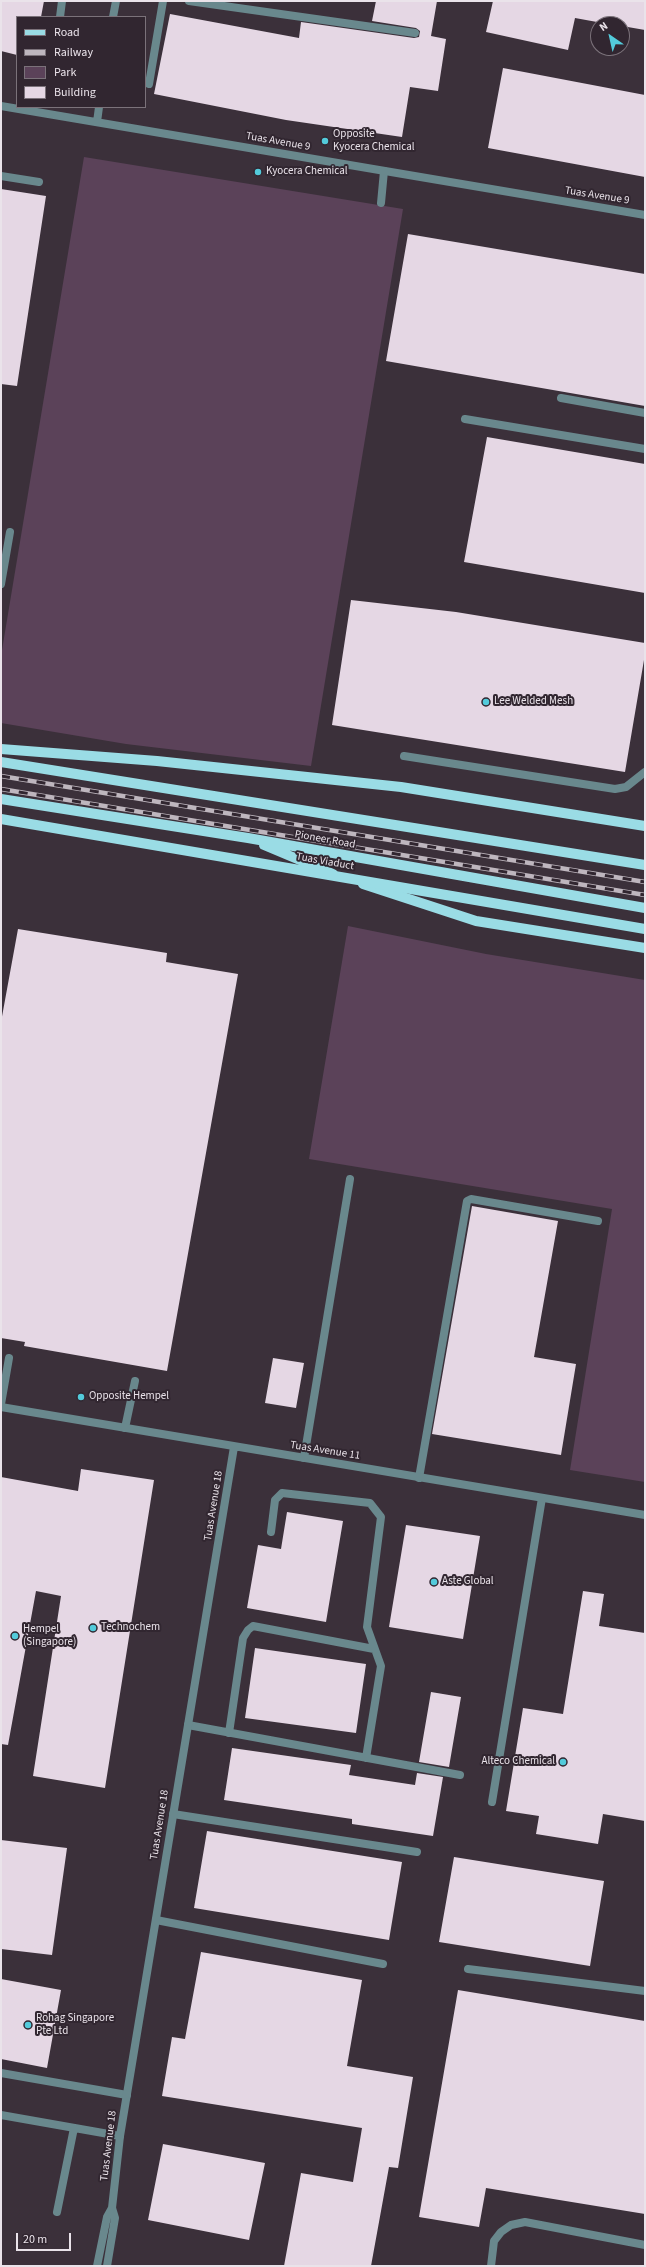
<!DOCTYPE html>
<style>
body{margin:0}
#map{position:relative;width:646px;height:2267px;overflow:hidden;background:#3b303a;font-family:"Source Sans 3",sans-serif}
canvas{display:block}
.frame{position:absolute;inset:0;border:2px solid #eae3ea;pointer-events:none}
.legend{position:absolute;left:16px;top:16px;width:130px;height:92px;box-sizing:border-box;background:#312630;border:1px solid #7b727a;margin:0;padding:5px 7px;list-style:none;font-size:12px;color:#eae3ea}
.legend li{display:flex;align-items:center;gap:8px;height:20px}
.legend b{width:20px;border:1px solid #7b727a}
.north{position:absolute;left:590px;top:16px;width:40px;height:40px;box-sizing:border-box;background:#312630;border:1px solid #7b727a;border-radius:50%;rotate:326deg;font-size:11px;font-weight:700;line-height:16px;text-align:center;color:#eae3ea}
.north::after{content:'';display:block;margin:auto;width:14px;height:18px;background:#53cbdb;clip-path:polygon(50% 0,100% 100%,50% 72%,0 100%)}
.scale{position:absolute;left:16px;top:2233px;width:55px;height:18px;box-sizing:border-box;border:2px solid #eae3ea;border-top:0;padding-left:5px;font-size:12px;line-height:14px;white-space:nowrap;color:#eae3ea;-webkit-text-stroke:3px #312630;paint-order:stroke}
</style>
<div id="map">
<canvas width="646" height="2267"></canvas>
<div class="frame"></div>
<ul class="legend">
<li><b style="height:5px;background:#9adce5"></b>Road</li>
<li><b style="height:5px;background:#beb6be"></b>Railway</li>
<li><b style="height:11px;background:#5b4259"></b>Park</li>
<li><b style="height:11px;background:#e5d7e4"></b>Building</li>
</ul>
<div class="north">N</div>
<div class="scale">20 m</div>
</div>
<script>
const c = document.querySelector('canvas').getContext('2d');
c.lineJoin = 'round';
function fill(path, color) { c.fillStyle = color; c.fill(path, 'evenodd'); }
const poly = rows => new Path2D(rows.map(r => 'M' + r).join(''));
function strokePath(path, color, width, dash) { c.strokeStyle = color; c.lineWidth = width; c.lineCap = dash ? 'butt' : 'round'; c.setLineDash(dash || []); c.stroke(path); }
function drawText(font, color, halo, rows, align = 'center') {
  c.font = font + ' "Source Sans 3",sans-serif'; c.lineWidth = 4; c.setLineDash([]); c.textBaseline = 'middle'; c.strokeStyle = halo; c.fillStyle = color; for (const [text, x, y, turn = 0] of rows) {
    c.save(); c.translate(x, y); c.rotate((+turn || 0) * Math.PI / 180); c.textAlign = isNaN(turn) ? turn : align; if (halo) c.strokeText(text, 0, 0); c.fillText(text, 0, 0); c.restore();
  }
}
fill(poly([
 [84,157,403,209,311,766,126,744,1,723,1,656],
 [348,926,486,954,645,980,645,1482,570,1470,612,1209,309,1159]
]), '#5b4259');
fill(poly([
 [1,1,44,1,41,17,17,17,17,55,1,51],
 [376,1,437,1,431,36,446,39,438,91,410,87,402,137,286,120,154,94,170,14,299,38,301,22,414,38,419,37,420,31,416,28,372,21],
 [493,1,645,1,645,30,622,26,622,24,608,24,575,18,568,50,486,32],
 [503,68,645,95,645,177,488,148],
 [1,189,46,196,17,386,1,384],
 [408,234,645,274,645,406,386,361],
 [487,437,645,464,645,593,464,562],
 [351,600,456,612,645,643,645,654,625,772,332,725],
 [18,929,167,953,166,962,238,974,167,1371,24,1346,25,1342,1,1338,1,1022],
 [472,1206,558,1221,534,1357,576,1364,561,1455,432,1434],
 [273,1358,304,1363,296,1408,265,1403],
 [81,1469,154,1480,105,1788,33,1776,61,1596,36,1591,8,1745,1,1744,1,1477,78,1491],
 [287,1512,343,1521,326,1622,247,1608,258,1545,281,1549],
 [406,1525,480,1536,463,1639,389,1627],
 [583,1591,604,1594,599,1626,645,1633,645,1821,603,1814,598,1844,536,1834,539,1816,506,1811,523,1708,563,1714],
 [255,1648,366,1664,356,1733,245,1718],
 [431,1692,461,1697,449,1767,419,1762],
 [232,1748,351,1765,349,1775,415,1785,417,1773,443,1777,433,1836,352,1824,352,1819,224,1800],
 [207,1831,402,1862,389,1940,194,1908],
 [1,1840,67,1848,52,1955,1,1949],
 [454,1857,604,1881,590,1966,439,1942],
 [201,1952,362,1980,347,2066,413,2077,398,2168,389,2167,371,2266,284,2266,301,2173,353,2182,362,2128,162,2096,172,2037,185,2039],
 [1,1979,61,1990,47,2068,1,2059],
 [458,1990,645,2021,645,2214,486,2188,479,2227,419,2217],
 [163,2144,265,2163,249,2240,148,2220]
]), '#e5d7e4');
strokePath(poly([
 [189,1,415,33],
 [60,17,62,1],
 [149,84,163,1],
 [1,176,39,182],
 [381,203,384,171],
 [561,398,645,413],
 [465,419,645,449],
 [1,584,10,532],
 [404,756,615,789,626,787,645,772],
 [1,1404,9,1358],
 [125,1428,135,1381],
 [304,1458,350,1179],
 [419,1478,467,1201,471,1199,598,1221],
 [271,1532,275,1500,282,1493,370,1503,381,1517,367,1627,381,1666,366,1758],
 [188,1725,460,1775],
 [229,1733,243,1638,248,1630,253,1626,374,1649],
 [492,1802,542,1498],
 [173,1814,417,1852],
 [156,1920,383,1964],
 [468,1969,645,1991],
 [1,2073,127,2095],
 [1,2115,120,2136],
 [57,2212,74,2128],
 [491,2266,494,2241,501,2232,511,2225,525,2222,645,2245]
]), '#69888d', 8);
strokePath(poly([
 [113,17,116,1],
 [1,106,645,215],
 [97,122,99,107],
 [1,1407,645,1515],
 [97,2266,107,2217,112,2208],
 [107,2266,115,2218,112,2208,120,2136,234,1447]
]), '#69888d', 8);
strokePath(poly([
 [1,749,157,761,401,787,645,826],
 [1,762,645,865],
 [1,799,248,838,645,908],
 [264,845,333,874],
 [363,884,476,921,645,948]
]), '#9adce5', 10);
const rail = poly([
 [1,776,645,882],
 [1,789,645,895]
]);
strokePath(rail, '#beb6be', 4.5);
strokePath(rail, '#312630', 3, [9]);
strokePath(poly([
 [1,819,645,929]
]), '#9adce5', 10);
for (const [x, y, r, color] of [
 [325,141,4,"#53cbdb"],
 [258,172,4,"#53cbdb"],
 [486,702,4,"#53cbdb"],
 [81,1397,4,"#53cbdb"],
 [434,1582,4,"#53cbdb"],
 [93,1628,4,"#53cbdb"],
 [15,1636,4,"#53cbdb"],
 [563,1762,4,"#53cbdb"],
 [28,2025,4,"#53cbdb"]
]) { const dot = new Path2D(); dot.arc(x, y, r, 0, 2 * Math.PI); c.fillStyle = color; c.fill(dot); strokePath(dot, '#312630', 1.5); }
drawText('11px', '#eae3ea', '#312630', [
 ["Opposite",333,135],
 ["Kyocera Chemical",333,148],
 ["Kyocera Chemical",266,172],
 ["Lee Welded Mesh",494,702],
 ["Opposite Hempel",89,1397],
 ["Aste Global",442,1582],
 ["Technochem",101,1628],
 ["Hempel",23,1630],
 ["(Singapore)",23,1643],
 ["Alteco Chemical",555,1762,"right"],
 ["Rohag Singapore",36,2019],
 ["Pte Ltd",36,2032]
], 'left');
drawText('11px', '#eae3ea', '#312630', [
 ["Tuas Avenue 9",278,142,10],
 ["Tuas Avenue 9",597,196,9],
 ["Pioneer Road",325,840,10],
 ["Tuas Viaduct",325,862,10],
 ["Tuas Avenue 11",325,1451,9],
 ["Tuas Avenue 18",214,1506,-81],
 ["Tuas Avenue 18",160,1825,-81],
 ["Tuas Avenue 18",109,2146,-83]
]);
</script>
